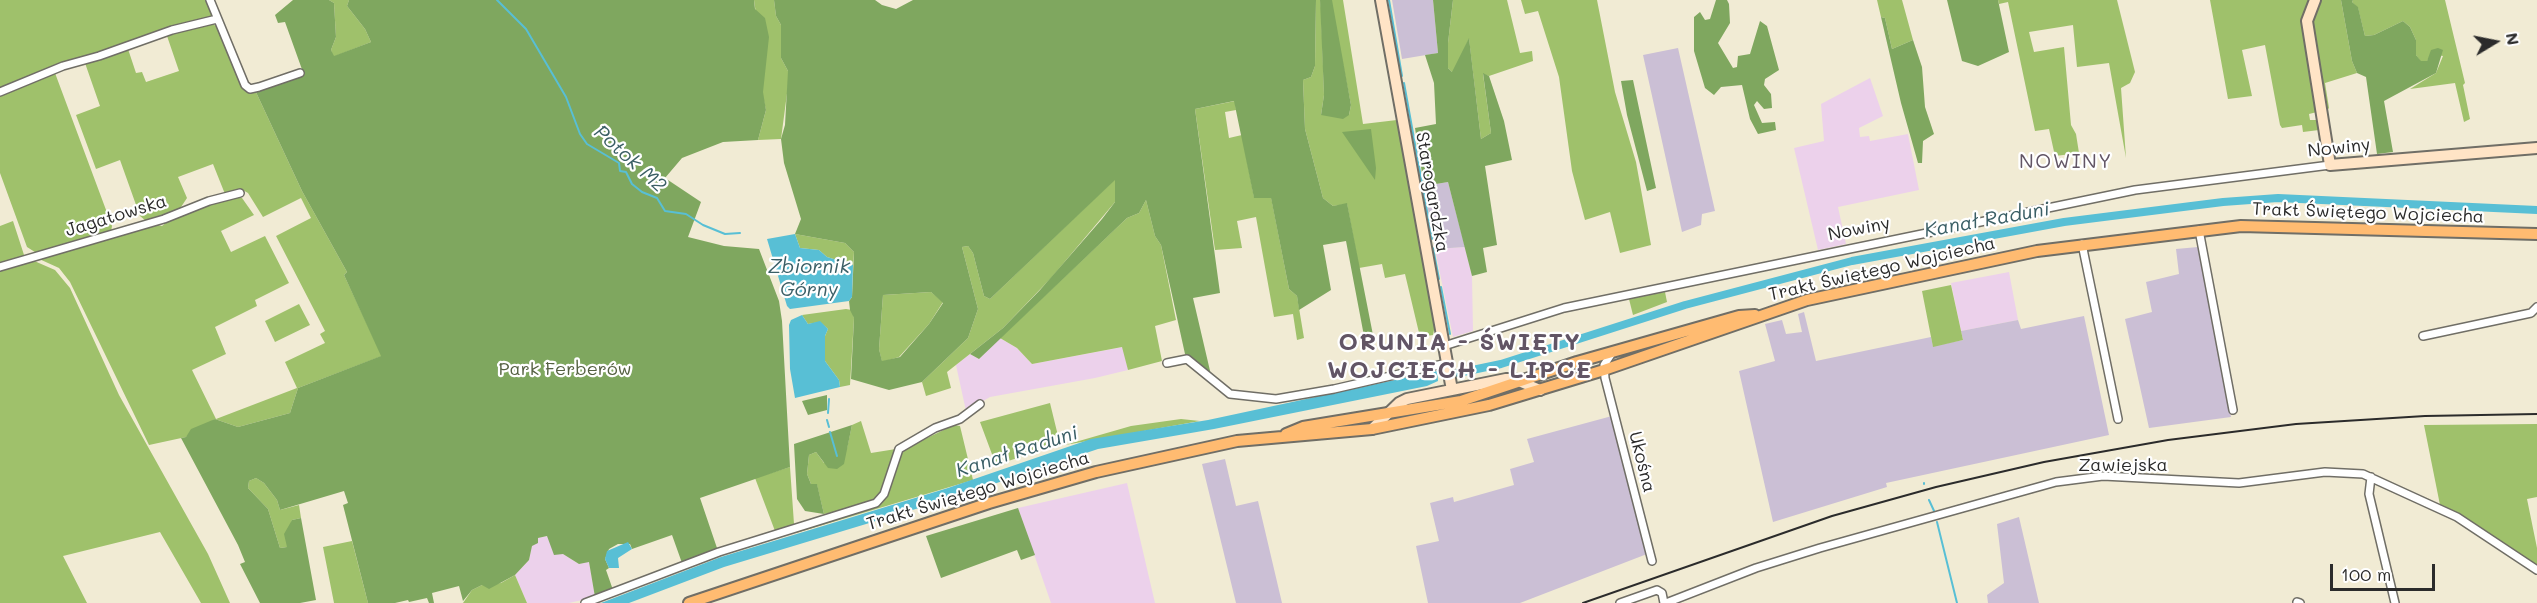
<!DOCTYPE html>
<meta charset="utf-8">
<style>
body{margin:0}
#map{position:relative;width:2537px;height:603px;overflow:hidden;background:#f1ebd4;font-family:Mali,sans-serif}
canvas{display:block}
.north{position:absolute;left:2465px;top:12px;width:60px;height:60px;-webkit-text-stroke:4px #fff;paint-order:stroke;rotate:80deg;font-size:16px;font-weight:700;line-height:24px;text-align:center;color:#2b2b2b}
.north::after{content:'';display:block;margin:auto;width:21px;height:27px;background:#2b2b2b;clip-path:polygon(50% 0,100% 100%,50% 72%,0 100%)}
.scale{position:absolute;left:2330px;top:564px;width:105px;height:27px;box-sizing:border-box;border:3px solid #2b2b2b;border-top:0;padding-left:8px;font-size:18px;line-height:21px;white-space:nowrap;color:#2b2b2b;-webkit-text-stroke:4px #fff;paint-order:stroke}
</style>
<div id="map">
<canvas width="2537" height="603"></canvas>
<div class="north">N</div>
<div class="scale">100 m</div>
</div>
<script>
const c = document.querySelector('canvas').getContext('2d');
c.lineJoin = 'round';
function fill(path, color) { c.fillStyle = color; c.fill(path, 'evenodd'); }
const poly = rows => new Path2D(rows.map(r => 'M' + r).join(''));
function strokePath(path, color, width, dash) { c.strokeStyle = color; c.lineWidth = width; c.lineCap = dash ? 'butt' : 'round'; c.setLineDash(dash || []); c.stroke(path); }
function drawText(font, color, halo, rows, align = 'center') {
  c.font = font + ' Mali,sans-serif'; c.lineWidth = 4.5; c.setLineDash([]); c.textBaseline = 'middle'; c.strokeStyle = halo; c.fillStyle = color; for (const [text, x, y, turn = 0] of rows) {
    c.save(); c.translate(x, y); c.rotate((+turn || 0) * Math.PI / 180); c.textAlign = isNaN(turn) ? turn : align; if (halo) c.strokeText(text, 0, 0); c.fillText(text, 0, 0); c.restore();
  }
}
fill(poly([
 [1870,78,1883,116,1859,128,1860,137,1869,136,1870,141,1908,134,1919,190,1838,207,1846,244,1818,250,1794,148,1824,141,1821,104],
 [1465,247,1472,276,1473,331,1453,337,1435,249],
 [2009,272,2018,320,1961,331,1951,283],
 [1000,338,1017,348,1032,364,1123,347,1128,370,1095,378,990,397,966,411,956,365,970,354,979,359],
 [1127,483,1155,603,1051,603,1018,508],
 [548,536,563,554,579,564,589,561,595,597,569,603,527,603,515,575,529,560,532,545,537,538]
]), '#ecd1eb');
fill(poly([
 [1392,0,1433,0,1438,53,1402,59],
 [1678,48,1715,211,1702,214,1701,225,1682,232,1643,55],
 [1448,182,1465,247,1435,249,1424,186],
 [2198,247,2231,417,2149,428,2125,319,2152,312,2146,282,2179,274,2176,249],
 [1804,312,1816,361,1931,337,1933,346,1963,340,1961,331,2018,320,2021,329,2084,316,2109,435,1886,483,1887,487,1773,522,1739,371,1775,361,1765,324,1782,320,1786,334,1802,332,1798,314],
 [1612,416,1647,554,1520,603,1428,603,1416,546,1439,541,1430,503,1453,497,1454,502,1514,485,1510,469,1534,462,1527,439],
 [1225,459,1236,506,1258,501,1282,603,1236,603,1202,464],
 [2019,517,2039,603,1988,603,1987,595,2004,583,1997,524]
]), '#cbbfd5');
fill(poly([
 [0,0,209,0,215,15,0,89],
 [329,0,349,0,347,6,365,29,371,42,333,57,331,50,336,37,334,3],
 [754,0,774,0,776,16,781,25,781,58,788,71,788,86,781,139,758,140,766,110,762,92,764,69],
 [1316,0,1320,0,1321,8,1324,95,1321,115,1349,115,1351,105,1332,9,1332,0,1343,0,1363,124,1397,120,1435,325,1433,335,1420,337,1405,274,1385,278,1382,264,1359,268,1347,204,1333,206,1323,198,1305,129,1303,80,1311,77,1315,66],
 [1453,0,1507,0,1520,53,1532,51,1533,61,1489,76,1483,74,1491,133,1481,139,1469,39,1453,73,1448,68,1448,43],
 [1521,0,1597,0,1615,92,1636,162,1651,245,1620,253,1610,212,1585,220,1572,171,1559,77,1538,11,1525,14],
 [1877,0,1902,0,1913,40,1892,49,1885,18,1881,17],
 [1998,0,2117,0,2135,72,2130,83,2121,88,2126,158,2109,63,2077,67,2073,25,2029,32,2034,52,2064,47,2071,125,2076,134,2079,153,2055,156,2049,129,2035,131,2008,2,1999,4],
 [2210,0,2310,0,2302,19,2317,112,2309,114,2310,120,2317,120,2319,130,2303,132,2302,125,2282,128,2280,125,2265,45,2242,50,2252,96,2228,99],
 [2319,0,2341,0,2352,61,2357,73,2325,83,2329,108,2326,112,2311,15],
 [2353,0,2445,0,2465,83,2463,85,2470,119,2464,122,2455,83,2410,89,2436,73,2443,56,2431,54,2427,61,2421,62,2416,55,2416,40,2410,27,2403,21,2374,35,2365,36,2358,8,2352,2],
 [211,23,216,26,242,87,246,91,255,90,302,191,347,272,344,275,382,356,298,388,290,413,238,427,215,419,186,437,149,445,70,282,59,268,37,258,154,224,162,226,174,216,232,196,242,198,254,215,221,231,231,252,265,236,289,283,255,300,257,306,215,327,226,354,192,370,216,419,297,388,285,362,325,343,320,334,325,331,276,236,311,218,301,198,263,217,248,193,241,189,225,194,213,164,178,177,187,198,179,210,146,221,140,216,120,160,96,169,76,115,100,106,85,63,128,49,136,73,142,72,146,82,179,71,167,36],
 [55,73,112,226,111,232,38,254,27,247,0,173,0,94],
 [1235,101,1236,110,1225,112,1229,138,1242,135,1254,197,1271,197,1289,289,1297,296,1304,338,1297,340,1293,314,1274,317,1256,217,1237,221,1242,248,1215,250,1195,109],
 [1115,179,1115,202,1051,278,1003,328,947,372,951,388,926,396,922,382,968,338,978,309,962,247,968,246,973,253,984,296,990,299],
 [1146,200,1155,236,1161,245,1176,320,1155,326,1162,361,1128,370,1122,347,1032,364,1017,348,1000,338,1127,218,1139,213],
 [13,221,25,258,0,266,0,226],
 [795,234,845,243,854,252,853,265,827,257,819,250,800,248],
 [32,260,55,270,70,288,119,395,208,554,230,603,201,603,160,532,63,556,87,603,0,603,0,269],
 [1951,285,1963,340,1933,347,1922,291],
 [931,292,943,302,929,324,899,357,882,362,879,349,883,295],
 [1665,292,1667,302,1633,315,1629,299],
 [299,304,310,325,275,342,265,321],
 [846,309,852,310,854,318,850,385,840,387,839,380,825,361,825,336,828,329,820,322,808,324,802,315],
 [1050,403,1060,444,996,465,980,422],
 [1181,419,1200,421,1065,445,1131,426],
 [861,421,871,453,896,449,885,485,879,497,867,504,824,514,817,485,811,484,807,474,809,455,816,452,824,463,847,448,852,425],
 [2537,424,2537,497,2527,499,2537,548,2537,566,2440,505,2424,425],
 [954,425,960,426,973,480,796,533,802,528,860,512,883,502,888,494,899,455,906,448],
 [790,467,794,524,775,531,755,478],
 [256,478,264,483,277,500,280,510,299,505,301,518,292,520,287,547,280,548,268,509,248,488,249,481],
 [352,541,368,603,334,603,323,547],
 [515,575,527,603,463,603,472,590,482,585,501,583]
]), '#9fc16b');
fill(poly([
 [293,0,329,0,334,3,336,37,331,50,334,56,371,42,365,29,347,6,349,0,754,0,755,9,765,18,769,37,763,92,766,110,758,140,723,142,682,158,665,178,701,202,688,237,724,246,759,249,779,301,782,321,790,467,700,498,717,548,682,563,672,535,632,549,630,544,618,544,609,549,605,559,609,568,606,570,613,590,598,593,595,597,589,562,579,564,563,554,554,555,547,536,538,538,538,543,532,546,529,560,515,575,489,589,482,585,472,590,463,601,459,586,432,593,434,603,429,603,427,598,409,602,408,600,395,603,368,603,343,505,348,503,344,491,280,510,277,500,264,483,256,478,249,481,248,488,268,509,280,548,287,547,284,534,292,520,301,518,316,600,300,603,260,603,240,564,245,562,238,545,181,438,186,437,191,429,215,419,238,427,290,413,298,388,381,356,344,275,347,272,302,191,255,90,304,75,285,22,278,23,275,15],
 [774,0,875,0,882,5,896,9,913,0,1316,0,1315,66,1311,77,1303,80,1305,129,1323,198,1333,206,1347,203,1373,335,1364,336,1346,241,1323,245,1331,290,1299,310,1297,296,1289,289,1271,198,1254,198,1234,101,1195,109,1220,293,1193,298,1211,375,1185,354,1161,245,1155,236,1146,200,1139,213,1127,218,979,359,970,354,1003,328,1040,290,1102,219,1115,202,1115,180,990,299,984,296,973,253,968,246,962,247,978,309,968,338,922,382,889,390,851,379,854,318,850,310,849,301,852,297,854,252,845,243,795,234,801,219,784,163,781,139,785,125,788,71,781,58,781,25,776,16],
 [931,292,943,303,929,324,900,357,882,361,879,349,883,295],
 [1320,0,1332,0,1351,105,1349,115,1343,119,1321,115,1324,95],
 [1433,0,1453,0,1448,43,1448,68,1452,72,1469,38,1481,139,1491,133,1483,73,1489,76,1504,121,1512,160,1485,166,1497,245,1483,248,1487,272,1472,276,1448,182,1424,186,1415,128,1436,124,1434,83,1425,55,1438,53],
 [1716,0,1727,0,1729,4,1730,23,1718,43,1733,68,1737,67,1738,56,1750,54,1760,21,1767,26,1779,70,1765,79,1764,85,1771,94,1772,108,1764,109,1757,101,1754,105,1762,123,1775,122,1776,130,1758,134,1750,119,1742,85,1721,87,1714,95,1705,88,1694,51,1694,17,1700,12,1705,20,1710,19],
 [1947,0,1998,0,2009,52,1978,66,1962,61],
 [2341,0,2353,0,2352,2,2358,7,2365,36,2374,35,2403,21,2410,27,2416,40,2416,55,2421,61,2427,61,2431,50,2438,48,2443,50,2436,73,2384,101,2393,152,2377,154,2366,77,2357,73,2352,61],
 [1881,17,1885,18,1892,49,1913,40,1922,67,1925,107,1934,134,1923,141,1922,163,1918,163,1901,103],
 [1633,80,1656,188,1647,191,1627,115,1621,81],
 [1371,129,1376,168,1375,180,1342,132],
 [827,395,827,410,808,415,802,401],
 [852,425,844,464,837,469,828,468,816,452,809,455,807,474,811,484,817,484,824,514,805,511,797,499,794,444],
 [1018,508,1035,555,1021,560,1017,550,941,578,926,536]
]), '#7fa75f');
fill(poly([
 [795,234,800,248,819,250,827,257,853,265,852,297,849,301,790,309,787,306,767,239],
 [802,315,808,324,820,321,828,329,825,336,825,361,839,380,840,387,795,398,790,369,789,325,791,320],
 [1437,371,1438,381,1427,386,1214,429,1098,449,952,498,724,567,629,603,601,603,721,557,948,488,1091,439,1208,420],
 [628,542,632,549,618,558,619,568,609,568,605,559,607,551]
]), '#58bfd5');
strokePath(poly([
 [497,0,526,29,566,97,580,134,587,144,619,163,620,171,626,172,632,184,642,192,657,198,665,211,686,214,703,225,725,234,740,233],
 [1389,0,1402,76],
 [1404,83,1432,239],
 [1433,248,1439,279],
 [1441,287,1450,334],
 [828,413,829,399],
 [827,420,829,427],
 [830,432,837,456],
 [1924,483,1924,484],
 [1929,500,1935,513],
 [1937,522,1957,603]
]), '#58bfd5', 2);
strokePath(poly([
 [1458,373,1501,364,1685,305,1852,261,2064,222,2223,202,2278,198,2537,210]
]), '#58bfd5', 8);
const street = poly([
 [210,0,245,85,250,89,259,87,300,73],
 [0,92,63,66,99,56,172,30,217,19],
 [2199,230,2233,410],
 [2082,244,2118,419],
 [0,267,164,219,209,201,240,193],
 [2423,336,2531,313,2537,307],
 [1444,346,1564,308,2135,190,2330,165],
 [1612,353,1604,365,1605,378,1652,561],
 [1167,363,1187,359,1230,394,1276,399,1334,389,1447,363],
 [2371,477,2369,494,2395,603],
 [2297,602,2300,603],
 [585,603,719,552,876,503,884,494,899,449,935,428,960,419,980,404],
 [1620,603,1657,590,1662,593,1664,603],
 [1666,603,1756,568,1820,548,2056,482,2103,476,2239,483,2325,472,2363,474,2457,517,2537,570]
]);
const secondary = poly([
 [1381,0,1452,390],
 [2315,0,2307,21,2330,165,2537,148],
 [1372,429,1399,403,1407,399,1506,379,1514,379,1540,390]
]);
const primary = poly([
 [1286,434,1303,427,1461,401,1577,362,1739,316,1755,315],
 [689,603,989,503,1096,472,1237,441,1372,429,1489,405,1604,370,1807,300,2037,251,2241,226,2537,234]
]);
strokePath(street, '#706e66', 10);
strokePath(secondary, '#706e66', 14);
strokePath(primary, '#706e66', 14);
strokePath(street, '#fff', 7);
strokePath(secondary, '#ffe4c6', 10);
strokePath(primary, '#ffbb71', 10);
strokePath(poly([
 [1583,603,1832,516,1936,487,2044,462,2168,440,2296,424,2425,416,2537,414]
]), '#2b2b2b', 2);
drawText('18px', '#2b2b2b', '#fff', [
 ["Nowiny",2339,148,-6],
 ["Starogardzka",1432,192,80],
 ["Trakt Świętego Wojciecha",2368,213,2],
 ["Jagatowska",116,216,-17],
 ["Nowiny",1859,229,-11],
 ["Trakt Świętego Wojciecha",1882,269,-13],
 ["Ukośna",1642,462,76],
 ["Zawiejska",2123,465],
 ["Trakt Świętego Wojciecha",978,491,-17]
]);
drawText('18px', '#546041', '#fff', [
 ["Park Ferberów",565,369]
]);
drawText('italic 20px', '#3b5f66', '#fff', [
 ["Potok M2",630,159,42],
 ["Kanał Raduni",1987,220,-10],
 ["Zbiornik",809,267],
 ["Górny",809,290],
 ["Kanał Raduni",1017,452,-18]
]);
c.letterSpacing = '1.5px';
drawText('20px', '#625565', '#fff', [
 ["NOWINY",2066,162]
]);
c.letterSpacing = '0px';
c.letterSpacing = '1.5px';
drawText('bold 24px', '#625565', '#fff', [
 ["ORUNIA - ŚWIĘTY",1460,343],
 ["WOJCIECH - LIPCE",1460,371]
]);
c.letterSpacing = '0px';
</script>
